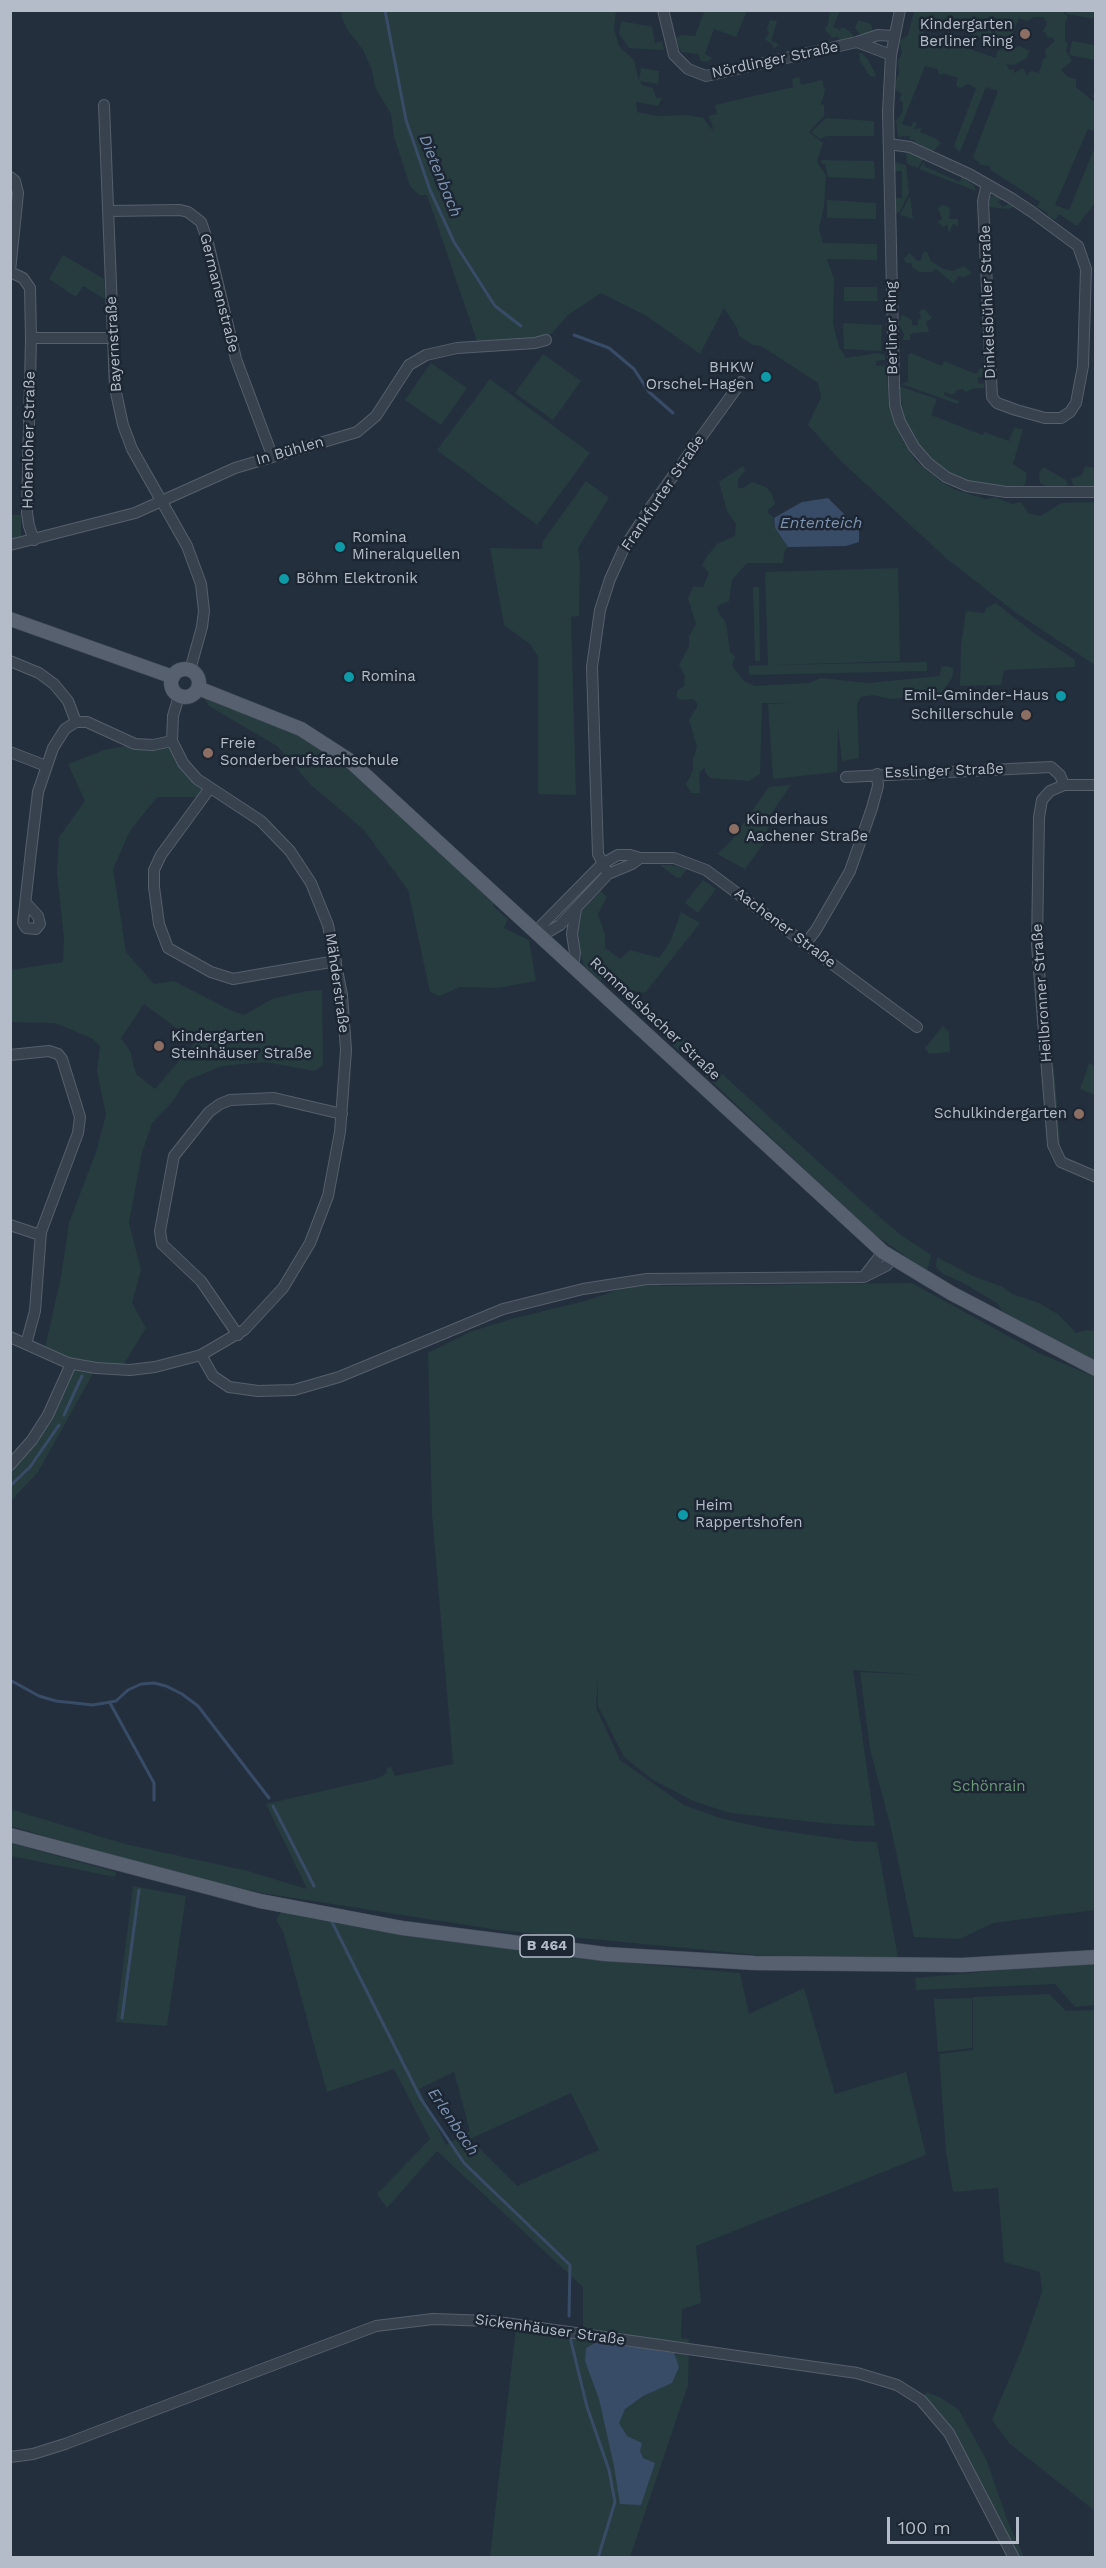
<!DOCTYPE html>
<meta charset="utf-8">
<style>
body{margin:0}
#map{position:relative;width:1106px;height:2568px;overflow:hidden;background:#242f3e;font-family:"Work Sans",sans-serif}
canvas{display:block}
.frame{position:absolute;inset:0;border:12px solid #b4bcc9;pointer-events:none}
.scale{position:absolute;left:887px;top:2517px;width:132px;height:27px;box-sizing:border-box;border:3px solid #b4bcc9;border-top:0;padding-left:8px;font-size:18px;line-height:21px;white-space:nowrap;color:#b4bcc9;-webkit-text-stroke:4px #1d2633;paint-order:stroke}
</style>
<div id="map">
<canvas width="1106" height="2568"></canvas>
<div class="frame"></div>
<div class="scale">100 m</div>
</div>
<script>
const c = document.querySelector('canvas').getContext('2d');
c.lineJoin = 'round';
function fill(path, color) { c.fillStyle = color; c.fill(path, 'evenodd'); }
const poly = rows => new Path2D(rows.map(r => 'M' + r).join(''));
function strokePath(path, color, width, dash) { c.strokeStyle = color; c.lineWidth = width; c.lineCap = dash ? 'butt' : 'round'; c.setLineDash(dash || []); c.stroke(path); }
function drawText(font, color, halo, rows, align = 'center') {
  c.font = font + ' "Work Sans",sans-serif'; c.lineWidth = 5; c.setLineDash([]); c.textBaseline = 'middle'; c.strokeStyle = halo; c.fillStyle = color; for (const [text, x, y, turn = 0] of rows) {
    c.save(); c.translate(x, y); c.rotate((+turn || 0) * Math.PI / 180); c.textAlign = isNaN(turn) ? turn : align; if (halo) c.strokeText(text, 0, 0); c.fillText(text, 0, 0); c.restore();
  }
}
fill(poly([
 [342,10,616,11,614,29,619,46,634,60,639,81,641,68,659,71,658,84,640,81,642,85,653,88,656,98,662,98,658,106,636,102,637,112,658,116,688,115,703,118,714,132,709,116,717,114,715,105,793,87,792,79,799,77,801,85,822,80,825,91,821,104,824,105,824,116,809,132,823,143,817,162,826,175,824,206,819,229,823,243,877,244,877,260,827,259,834,279,833,324,839,347,846,358,877,353,885,355,885,360,876,361,876,366,886,365,889,406,901,438,916,461,940,481,956,490,986,499,995,497,1012,504,1021,502,1028,513,1040,516,1062,503,1095,502,1095,665,1015,612,947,559,841,461,808,425,821,397,818,383,761,346,753,345,739,336,737,328,724,308,700,354,647,316,601,293,568,315,546,340,479,347,427,195,419,195,410,186,394,137,391,114,375,87,372,70,363,50,347,29,341,16],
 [705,10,747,11,736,37,714,29,705,54,712,58,708,62,701,61,698,54,681,52,676,38,681,35,695,36],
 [830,11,840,11,833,27,840,30,842,27,849,31,853,35,853,41,842,42,837,37,832,38,827,32,825,29,828,24],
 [914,11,1062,11,1068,17,1065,22,1065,41,1068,44,1066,51,1072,61,1061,70,1068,77,1076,79,1076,87,1093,101,1095,100,1092,95,1095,95,1096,132,1088,129,1055,205,1069,210,1095,147,1095,203,1077,226,1059,214,1055,220,1048,216,1047,212,1037,207,1040,202,991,170,990,166,981,165,973,157,998,91,986,87,960,152,954,146,976,88,968,84,960,88,956,86,958,78,943,73,942,75,939,74,937,69,925,66,902,124,911,127,913,122,917,123,914,129,922,128,920,132,935,138,941,143,933,152,929,152,928,148,923,148,920,144,915,144,914,140,910,140,910,136,898,137,896,120,902,114,903,102,899,100,902,94,893,88,899,73,898,60,902,53,899,41,908,35],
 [1034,17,1044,17,1047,24,1042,32,1045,32,1047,37,1053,38,1055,41,1045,50,1046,58,1043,59,1039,73,1032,71,1028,73,1028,77,1023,68,1014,73,1014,69,1010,70,1006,64,1013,65,1018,63,1028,57,1027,55,1030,51,1019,46,1010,50,1007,47,1001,47,1002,49,997,52,996,58,923,33,928,20,950,29,951,26,995,44,1001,40,1005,43,1009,42,1019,18,1027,21],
 [1066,11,1095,11,1095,19,1066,14],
 [770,20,777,21,771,41,779,44,774,49,772,44,764,39,769,34,767,29],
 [858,20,871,24,873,32,861,36,855,28],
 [621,21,652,27,655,43,662,41,664,50,629,48,619,34],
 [1072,41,1095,45,1095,60,1069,55],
 [859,53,862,53,868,60,876,75,875,77,870,76,860,61],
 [826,118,874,121,874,136,827,136,820,139,811,132],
 [906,152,923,159,918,168,907,164],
 [821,160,874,161,875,179,828,177,825,164,822,164],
 [925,160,924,166,960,182,962,176,974,186,976,191,919,169],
 [895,162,906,165,909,193,899,213,895,212,895,198,902,198,902,171,895,171],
 [995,195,1003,199,998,202,1003,207,1010,203,1015,206,1009,209,988,207,989,197],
 [910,196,913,219,900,215],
 [827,200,876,203,876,219,827,218],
 [942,205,947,206,950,209,949,219,958,219,958,226,953,224,950,231,953,233,948,231,948,225,943,227,937,222,942,219,938,209],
 [924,251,928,253,930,260,943,269,953,271,964,266,972,273,964,277,958,276,954,284,936,269,932,272,919,272,912,267,912,263,907,263,903,259,910,253,916,260,920,261],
 [63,255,104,279,105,299,83,286,76,297,49,279],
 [844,287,877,287,878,301,844,301],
 [925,309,932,318,926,322,929,332,914,333,910,335,910,340,902,340,904,335,898,321,901,320,900,317,903,315,912,320,912,325,918,326,918,320,921,318,919,311],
 [843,323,882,325,881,351,844,349],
 [911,353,942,366,944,361,976,374,984,363,984,377,978,377,978,383,984,384,984,388,972,389,966,392,963,389,957,390,953,395,945,392,944,395,959,401,958,404,901,384,908,382,908,355],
 [543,354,581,381,553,420,515,393],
 [431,363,467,388,441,425,405,400],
 [490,379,590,453,537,525,437,450],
 [899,386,937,399,931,415,983,435,984,432,1009,441,1014,428,1023,429,1013,464,1027,473,1025,484,1022,487,1007,487,968,481,949,473,931,459,918,444,905,422],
 [743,466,745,471,738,479,738,488,743,488,752,482,766,487,772,494,775,504,768,510,768,513,773,517,775,528,788,547,784,552,783,563,747,563,732,580,729,601,717,606,719,614,725,621,727,629,730,652,735,656,732,666,744,681,755,686,809,683,821,678,868,683,940,676,941,667,948,666,954,669,952,678,941,693,918,690,903,698,890,699,873,695,861,697,857,704,859,758,842,761,838,727,837,772,773,779,768,704,791,703,762,703,760,774,749,781,710,778,705,772,705,767,699,773,700,793,691,793,686,784,693,770,693,759,697,747,689,720,697,707,697,703,693,699,682,700,677,698,677,691,684,686,685,676,679,665,689,646,689,636,696,624,688,598,693,587,703,587,709,573,702,565,708,555,717,544,735,536,736,524,727,511,719,482],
 [1085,466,1095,468,1095,487,1074,488,1071,479,1082,475],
 [1043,467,1066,480,1068,485,1065,489,1057,490,1054,487,1049,488,1040,483,1039,474],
 [586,481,609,498,578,548,580,564,579,616,571,617,576,795,538,794,538,657,531,645,504,625,490,548,542,549,543,541],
 [11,515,21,515,21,538,11,540],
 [898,568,900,661,773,665,927,662,927,671,749,675,749,666,768,665,765,572],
 [753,587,759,587,760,661,755,661],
 [996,603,1034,633,1071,657,1075,660,1075,667,1004,670,1001,685,960,686,961,645,966,611,984,613,986,608],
 [198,688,311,734,500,897,493,906,508,919,504,928,529,940,536,981,497,988,460,987,439,996,430,992,408,890,364,830,311,785,277,746,209,706],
 [172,741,210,788,203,797,157,797,130,831,113,869,126,952,154,984,174,981,230,1010,244,1015,272,999,306,991,322,990,323,1065,315,1071,265,1062,222,1066,186,1081,173,1101,152,1123,142,1153,129,1223,141,1270,132,1303,146,1328,121,1369,96,1368,38,1472,11,1501,11,1465,25,1449,71,1364,44,1352,61,1277,69,1223,96,1152,106,1115,97,1071,100,1046,91,1038,55,1023,11,1022,11,970,63,962,64,939,57,872,59,837,85,801,68,764,104,750,135,744],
 [144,1004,195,1042,155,1089,136,1074,130,1051,121,1038],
 [791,785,772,812,766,836,769,836,745,869,717,854,731,841,769,787],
 [660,865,672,865,687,869,681,877,677,878],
 [703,880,716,889,698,913,685,903],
 [600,890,607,897,598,914,605,934,605,948,620,959,630,950,659,958,670,942,681,912,700,923,645,993,619,988,605,977,600,980,584,966,575,934,581,910],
 [644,1003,876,1214,901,1235,931,1255,927,1271,871,1232,635,1009],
 [943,1026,949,1032,950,1052,929,1054,925,1048],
 [1089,1063,1095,1066,1095,1095,1080,1089],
 [1052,1067,1054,1067,1061,1154,1059,1145],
 [937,1257,973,1276,1003,1287,1012,1294,1039,1303,1059,1315,1076,1333,1087,1330,1095,1331,1095,1363,1002,1311,997,1303,965,1284,943,1274,936,1267],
 [647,1280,662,1280,661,1286,912,1283,1039,1353,1095,1377,1095,1910,993,1923,960,1939,914,1937,891,1828,870,1749,860,1672,923,1675,853,1670,875,1826,832,1824,730,1813,693,1801,653,1780,624,1757,598,1706,598,1679,596,1707,620,1760,684,1805,720,1818,769,1829,853,1841,877,1842,898,1958,757,1955,498,1930,262,1893,122,1859,11,1826,10,1809,125,1844,248,1871,307,1889,266,1804,375,1779,386,1774,387,1768,391,1767,395,1776,453,1764,432,1514,428,1353,470,1332,511,1319,585,1301],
 [10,1843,116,1872,115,1877,11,1856],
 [133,1886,186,1896,167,2026,116,2022],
 [281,1912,357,1927,600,1960,740,1973,749,2014,804,1988,835,2094,906,2072,926,2155,696,2246,701,2303,682,2309,681,2338,689,2339,688,2385,630,2557,490,2557,516,2327,583,2338,583,2287,437,2151,387,2208,377,2194,430,2139,394,2069,327,2092,283,1931,276,1920],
 [454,2072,470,2131,446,2145,419,2089],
 [571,2093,599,2150,517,2186,470,2139],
 [1095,1962,1095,2005,1075,2007,1055,1984,916,1990,915,1978],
 [1049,1994,1066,2011,1095,2010,1095,2511,1010,2444,992,2420,1024,2344,1042,2292,1040,2272,1004,2262,998,2188,953,2192,946,2152,939,2054,973,2050,973,1997],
 [972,1998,972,2048,938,2052,934,1999],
 [927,2392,941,2398,959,2410,986,2459,1008,2522,1024,2557,1015,2557,956,2444,921,2399]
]), '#263c3f');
fill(poly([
 [828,498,859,529,859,542,846,546,788,547,775,528,774,518,802,502],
 [597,2342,674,2353,679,2367,672,2383,643,2396,625,2409,619,2423,627,2436,642,2443,640,2451,643,2458,655,2463,641,2505,620,2504,614,2466,599,2399,585,2361,586,2348]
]), '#394c67');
strokePath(poly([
 [385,10,406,120,430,190,454,242,495,306,521,326],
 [574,335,609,348,634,369,649,392,673,413],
 [64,1415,82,1376],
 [10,1486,30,1467,59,1425],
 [10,1680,39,1696,56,1701,93,1705,116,1701,128,1690,141,1684,154,1683,166,1686,182,1694,198,1706,269,1798],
 [110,1703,154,1783,154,1800],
 [273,1806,314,1886],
 [331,1920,421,2099,464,2163,570,2265,569,2316],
 [122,2018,139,1890],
 [570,2337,587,2407,609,2470,615,2502,598,2558]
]), '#394c67', 3);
const minor = poly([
 [663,10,674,55,688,69,706,76,857,42,878,35,893,36],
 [900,10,891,55,888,111,894,384,895,405,900,422,914,447,928,463,946,477,967,486,1006,492,1096,492],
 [857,42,891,55],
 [104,105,115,388,123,425,132,449,187,546,201,584,204,611,202,627,190,670],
 [889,144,910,147,969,174,1011,198,1032,212,1078,246,1086,269,1083,366,1076,403,1070,412,1061,418,1045,418,1016,410,997,403,992,397,983,201,987,184],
 [10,177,15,181,18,193,10,271],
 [108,211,180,210,188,212,201,222,207,239,236,359,272,455],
 [10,272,23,278,30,288,31,338,113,338],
 [31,338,27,513,29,526,34,540],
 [10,545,135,513,235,468,357,432,376,416,409,365,426,355,457,348,535,343,546,340],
 [10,661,39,673,54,684,68,701,76,722],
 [10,752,46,766],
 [846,777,1051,767,1060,775,1064,785],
 [1096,785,1064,785,1050,791,1042,800,1039,817,1037,945,1053,1145,1061,1162,1096,1177],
 [210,788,161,855,154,870,154,887,159,924,168,948,211,972,233,979,336,961],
 [640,858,674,858,706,870,917,1027],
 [608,874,598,854,592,667,600,610,610,579,624,548,650,508,741,382],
 [26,903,38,916,40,924,36,929,26,928,23,923,31,851,38,792,53,748,65,729,76,722,87,722,135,744,153,745,172,741],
 [536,931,602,864,618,855,630,855,640,858,632,864,608,874,560,925,541,936],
 [806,943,816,930,850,871,872,808,878,786,877,774],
 [573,966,575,953,572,934,576,909],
 [10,1055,49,1051,58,1054,62,1059,80,1117,78,1133,41,1232,35,1311,26,1344],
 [10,1225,40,1235],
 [866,1274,883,1252],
 [238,1335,201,1281,162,1244,160,1231,174,1156,209,1112,220,1104,230,1100,274,1098,342,1114],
 [10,1337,68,1363,96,1368,130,1370,155,1367,201,1355,244,1330,283,1288,310,1243,328,1196,340,1132,346,1050,342,995,328,925,311,883,290,851,261,821,197,779,183,763,172,741,173,716,179,696],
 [201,1355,213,1376,229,1387,258,1391,294,1390,339,1377,503,1309,583,1289,647,1279,864,1277,886,1266,892,1259],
 [10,1465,32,1440,48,1415,71,1364],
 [10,2457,33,2454,65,2444,376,2326,433,2319,491,2321,857,2373,897,2385,921,2400,949,2433,1014,2558]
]);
const major = poly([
 [10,619,173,677],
 '171 683a14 14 0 1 1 28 0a14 14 0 1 1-28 0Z',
 [198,688,301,729,349,760,883,1252,951,1293,1096,1369],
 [10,1835,260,1901,402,1928,605,1954,755,1963,962,1965,1096,1957]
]);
strokePath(minor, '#565f6c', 12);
strokePath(major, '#414a57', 15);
strokePath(minor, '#38414e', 10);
strokePath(major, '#56606e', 14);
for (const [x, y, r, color] of [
 [1025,34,6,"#8d6e63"],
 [766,377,6,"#0f9aa8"],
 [340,547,6,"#0f9aa8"],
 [284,579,6,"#0f9aa8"],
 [349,677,6,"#0f9aa8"],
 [1061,696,6,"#0f9aa8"],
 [1026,715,6,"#8d6e63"],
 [208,753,6,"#8d6e63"],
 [734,829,6,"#8d6e63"],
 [159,1046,6,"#8d6e63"],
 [1079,1114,6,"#8d6e63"],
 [683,1515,6,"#0f9aa8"]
]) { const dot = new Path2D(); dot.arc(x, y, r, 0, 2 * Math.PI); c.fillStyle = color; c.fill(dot); strokePath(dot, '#1d2633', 2); }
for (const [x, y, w] of [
 [547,1946,54]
]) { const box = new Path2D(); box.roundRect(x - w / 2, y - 11, w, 22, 4.5); c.fillStyle = '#1d2633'; c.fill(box); strokePath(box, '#b4bcc9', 1.5); }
drawText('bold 14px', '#b4bcc9', null, [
 ["B 464",547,1946]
]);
drawText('15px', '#b4bcc9', '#1d2633', [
 ["Kindergarten",1013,25,"right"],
 ["Berliner Ring",1013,42,"right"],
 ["BHKW",754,368,"right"],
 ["Orschel-Hagen",754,385,"right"],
 ["Romina",352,538],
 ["Mineralquellen",352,555],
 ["Böhm Elektronik",296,579],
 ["Romina",361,677],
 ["Emil-Gminder-Haus",1049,696,"right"],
 ["Schillerschule",1014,715,"right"],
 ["Freie",220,744],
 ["Sonderberufsfachschule",220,761],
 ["Kinderhaus",746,820],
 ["Aachener Straße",746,837],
 ["Kindergarten",171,1037],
 ["Steinhäuser Straße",171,1054],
 ["Schulkindergarten",1067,1114,"right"],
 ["Heim",695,1506],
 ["Rappertshofen",695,1523]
], 'left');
drawText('15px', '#b4bcc9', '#1d2633', [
 ["Nördlinger Straße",775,60,-12],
 ["Germanenstraße",219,293,76],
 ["Dinkelsbühler Straße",988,302,-92],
 ["Berliner Ring",892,328,-91],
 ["Bayernstraße",114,344,-93],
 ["Hohenloher Straße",29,440,-89],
 ["In Bühlen",290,451,-16],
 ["Frankfurter Straße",663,493,-56],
 ["Esslinger Straße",944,771,-2],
 ["Aachener Straße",785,928,37],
 ["Mähderstraße",337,983,82],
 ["Heilbronner Straße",1042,993,-94],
 ["Rommelsbacher Straße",655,1019,43],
 ["Sickenhäuser Straße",550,2330,8]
]);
drawText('15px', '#6b9a76', '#1d2633', [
 ["Schönrain",989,1787]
]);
drawText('italic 16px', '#7c92b1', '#1d2633', [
 ["Dietenbach",440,176,68],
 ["Ententeich",821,523],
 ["Erlenbach",453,2122,56]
]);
</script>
